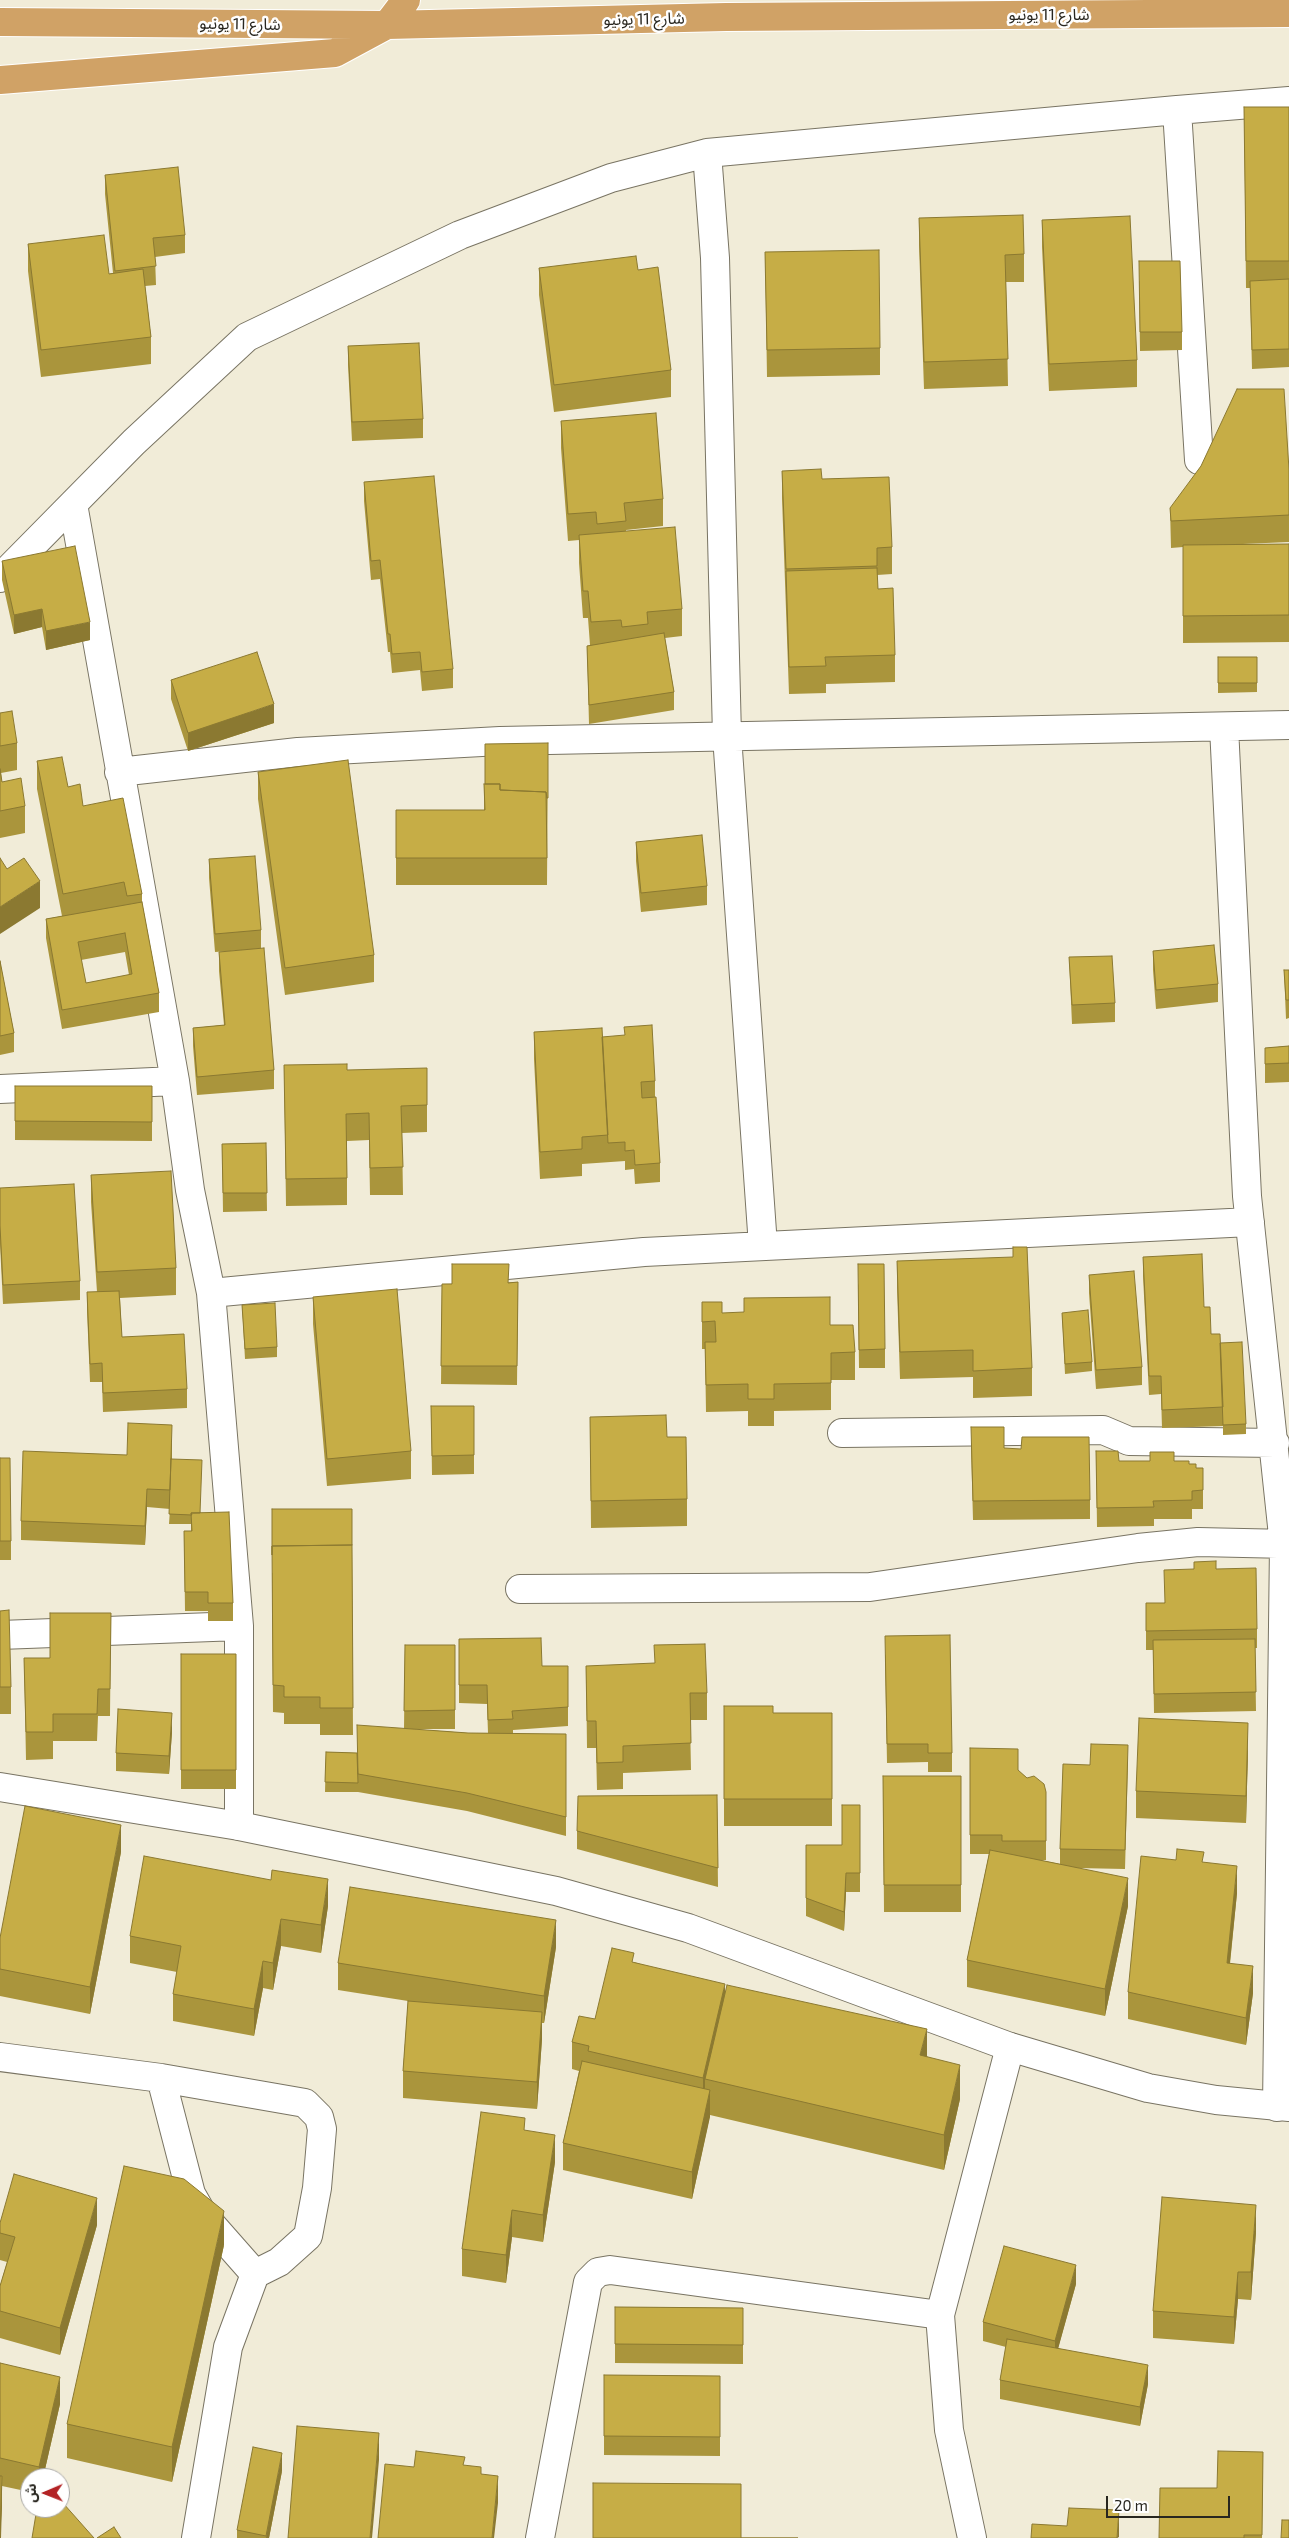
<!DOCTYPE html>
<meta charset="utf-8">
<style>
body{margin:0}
#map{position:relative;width:1289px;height:2538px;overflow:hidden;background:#f1ecd8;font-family:"Exo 2","Noto Sans Arabic",sans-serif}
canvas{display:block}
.north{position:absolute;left:20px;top:2468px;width:50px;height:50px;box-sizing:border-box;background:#fff;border:1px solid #a9a8a5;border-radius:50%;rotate:269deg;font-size:14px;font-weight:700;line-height:20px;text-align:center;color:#28261f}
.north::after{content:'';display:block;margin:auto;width:18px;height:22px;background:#b32325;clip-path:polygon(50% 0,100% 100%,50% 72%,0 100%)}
.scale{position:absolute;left:1106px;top:2496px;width:124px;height:22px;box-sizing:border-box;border:2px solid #28261f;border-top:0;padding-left:6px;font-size:15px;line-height:18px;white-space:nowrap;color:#28261f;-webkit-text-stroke:4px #fff;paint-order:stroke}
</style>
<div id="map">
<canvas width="1289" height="2538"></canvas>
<div class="north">ش</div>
<div class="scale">20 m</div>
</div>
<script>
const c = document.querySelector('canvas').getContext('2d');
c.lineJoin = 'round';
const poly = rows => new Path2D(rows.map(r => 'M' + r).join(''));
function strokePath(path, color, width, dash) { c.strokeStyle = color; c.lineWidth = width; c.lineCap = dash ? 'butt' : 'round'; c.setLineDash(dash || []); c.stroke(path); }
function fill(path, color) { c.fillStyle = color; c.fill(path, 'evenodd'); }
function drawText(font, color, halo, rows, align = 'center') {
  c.font = font + ' "Exo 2","Noto Sans Arabic",sans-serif'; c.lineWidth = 5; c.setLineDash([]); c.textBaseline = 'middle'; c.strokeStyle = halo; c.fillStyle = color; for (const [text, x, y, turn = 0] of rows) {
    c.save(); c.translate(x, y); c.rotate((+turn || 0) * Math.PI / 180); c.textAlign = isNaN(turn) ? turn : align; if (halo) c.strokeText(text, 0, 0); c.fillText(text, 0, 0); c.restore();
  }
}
const minor = poly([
 [707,153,715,258,727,736,763,1246],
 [1199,460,1177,110,1289,101],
 [73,504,175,1081,190,1190,211,1293,239,1626,239,1826],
 [0,578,134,442,247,337,460,235,611,178,707,153,1177,110],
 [1224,727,1247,1196,1284,1545,1277,2107],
 [119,772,298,752,500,741,1289,725],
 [0,1089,175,1081],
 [211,1293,644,1252,1250,1222],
 [842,1433,1103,1430,1129,1441,1275,1443],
 [520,1589,870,1587,1138,1548,1198,1542,1289,1544],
 [0,1635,239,1626],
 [0,2057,161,2078,191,2194,203,2215,255,2274,228,2347,196,2538],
 [161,2078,305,2103,319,2117,322,2129,317,2188,308,2236,279,2262,255,2274],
 [540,2538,588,2282,598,2272,610,2270,940,2315],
 [972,2538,949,2430,940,2315,1010,2047]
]);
const secondary = poly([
 [0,1787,239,1826,556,1891,688,1928,1010,2047,1148,2088,1216,2100,1289,2107]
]);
const trunk = poly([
 [0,22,387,25,726,17,1289,13],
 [0,80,335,53,387,25,406,0]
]);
strokePath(minor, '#797463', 30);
strokePath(secondary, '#797463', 30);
strokePath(trunk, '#fff', 30);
strokePath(minor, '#fff', 28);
strokePath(secondary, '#fff', 28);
strokePath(trunk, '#d0a266', 28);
fill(poly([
 [1244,107,1289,107,1289,367,1252,369,1250,288,1246,288],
 [105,175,185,235,185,253,155,257,156,285,145,286,151,337,151,364,41,377,28,271,28,244,109,274,113,273,105,194],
 [919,218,1024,254,1024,282,1006,282,1008,386,924,389,919,245],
 [1042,220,1137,360,1137,387,1049,391,1042,247],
 [765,252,880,348,880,375,767,377],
 [539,268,638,270,671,370,671,397,554,412,539,295],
 [1139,280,1182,332,1182,350,1140,351],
 [348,346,423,419,423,438,352,441,348,365],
 [561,421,663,499,663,526,626,530,626,532,682,609,682,636,665,638,674,692,674,710,589,724,587,646,590,645,588,618,583,618,579,563,579,540,568,541,561,448],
 [1289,470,1289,542,1243,544,1289,544,1289,642,1183,643,1183,547,1171,548,1170,508],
 [782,471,822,479,892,547,892,574,877,575,878,589,895,655,895,682,826,684,826,693,789,694,782,498],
 [364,482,453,669,453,688,422,691,420,670,392,673,390,652,388,652,380,579,371,580,364,501],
 [2,561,90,640,46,650,42,627,14,634,2,580],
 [1218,657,1257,657,1257,692,1218,693],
 [171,680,274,723,188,751,171,699],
 [0,713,17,743,17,770,1,773,2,782,25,806,25,833,0,838],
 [548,743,547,885,396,885,396,810,484,810,484,784,485,784],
 [37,761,68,787,83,806,142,894,142,902,159,993,159,1012,62,1029,46,938,46,919,62,916,37,789],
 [125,952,129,975,86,983,81,960],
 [258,772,374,955,374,982,285,995,258,799],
 [636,842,707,886,707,905,641,912,636,861],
 [209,859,261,930,261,949,274,1070,274,1089,197,1095,193,1046,193,1028,224,1025,219,971,219,952,246,950,215,952,209,878],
 [1153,951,1218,984,1218,1002,1156,1009,1153,970],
 [1069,957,1115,1003,1115,1022,1072,1024],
 [0,961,14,1033,14,1052,0,1055],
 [1284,970,1289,970,1289,1018,1286,1019],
 [534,1032,602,1037,655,1081,655,1097,660,1163,660,1182,635,1184,634,1169,625,1170,625,1161,582,1164,582,1176,540,1179,534,1059],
 [1289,1046,1289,1082,1265,1083,1265,1048],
 [284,1065,347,1070,427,1105,427,1132,402,1133,403,1195,370,1195,369,1140,347,1141,347,1205,286,1206],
 [15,1086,152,1086,152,1141,15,1140],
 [266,1143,267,1211,223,1212,222,1144],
 [91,1175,176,1268,176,1295,120,1298,122,1337,187,1389,187,1408,103,1412,102,1382,90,1382,87,1311,87,1292,97,1292,91,1202],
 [0,1188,80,1281,80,1300,3,1304,0,1244],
 [1143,1257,1204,1307,1211,1334,1220,1343,1246,1424,1246,1434,1223,1435,1223,1426,1162,1428,1161,1394,1149,1395,1143,1276],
 [897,1261,1032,1368,1032,1396,973,1398,973,1377,900,1379,897,1288],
 [1089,1275,1142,1367,1142,1385,1096,1389,1089,1293],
 [518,1282,517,1385,441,1384,442,1284],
 [858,1283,885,1349,885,1368,859,1368],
 [313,1297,411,1451,411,1479,327,1486,313,1324],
 [702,1302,722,1313,830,1325,855,1352,855,1380,831,1380,831,1410,774,1411,774,1426,748,1426,748,1411,706,1412,705,1349,702,1349],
 [242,1305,277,1347,277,1357,245,1359],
 [1062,1313,1092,1362,1092,1371,1065,1374],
 [431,1406,474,1406,474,1474,432,1475],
 [590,1417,667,1437,687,1499,687,1526,591,1528],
 [172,1443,172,1459,201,1513,233,1603,233,1621,208,1621,208,1611,185,1611,184,1531,191,1531,191,1524,169,1524,170,1509,147,1507,145,1545,21,1540,21,1521,127,1455],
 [971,1446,1004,1448,1090,1500,1090,1519,973,1520],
 [1096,1451,1119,1461,1174,1461,1189,1464,1196,1468,1203,1468,1203,1509,1192,1509,1192,1519,1154,1519,1154,1526,1097,1527],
 [0,1458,11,1541,11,1560,0,1560],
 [352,1545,353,1735,320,1735,320,1724,284,1724,284,1713,273,1712,272,1573],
 [1216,1569,1257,1629,1257,1648,1255,1648,1256,1711,1154,1713,1153,1650,1146,1650,1146,1603,1164,1603],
 [0,1611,11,1687,11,1714,0,1714],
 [111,1613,110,1716,98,1716,97,1741,53,1741,53,1759,26,1760,24,1658,50,1658],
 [459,1639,542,1666,568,1666,568,1726,513,1730,513,1734,566,1734,566,1836,467,1811,358,1792,325,1792,326,1752,357,1753,404,1729,405,1645,455,1645,455,1729,413,1729,468,1733,488,1733,487,1704,459,1703],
 [181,1654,236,1654,236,1789,181,1789],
 [885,1654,952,1753,952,1772,928,1772,928,1762,887,1763],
 [586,1666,707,1693,707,1720,690,1720,691,1770,623,1773,623,1789,597,1790,596,1748,587,1748],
 [724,1706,773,1713,832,1713,832,1826,724,1826],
 [172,1732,169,1774,116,1771,116,1753],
 [970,1748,1018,1771,1046,1792,1046,1860,1040,1860,1060,1864,1060,1849,1090,1765,1128,1763,1125,1869,1077,1868,1128,1906,1105,2016,967,1987,967,1960,989,1854,970,1854],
 [1248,1750,1246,1823,1136,1818,1136,1791],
 [883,1776,961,1776,961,1912,884,1912],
 [717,1795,718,1887,577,1849,577,1831],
 [860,1805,860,1892,846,1892,844,1931,806,1916,806,1845,842,1845],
 [121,1852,90,2014,0,1996,0,1938],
 [1204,1862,1237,1893,1230,1964,1253,1993,1246,2045,1128,2019,1128,1992],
 [328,1906,321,1953,281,1946,273,1990,263,1988,254,2036,173,2021,173,1994,177,1972,130,1963,130,1936],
 [556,1947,544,2023,542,2023,542,2039,537,2109,403,2098,403,2071,408,2001,338,1990,338,1963],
 [634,1962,927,2056,960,2099,944,2170,710,2115,692,2199,563,2170,563,2143,579,2071,572,2069,572,2042,595,2019],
 [525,2131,555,2162,543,2242,512,2237,506,2283,462,2276,462,2249],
 [0,2223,97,2225,60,2355,0,2338,0,2286,7,2262,0,2260],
 [1256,2232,1251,2300,1238,2299,1234,2344,1153,2338,1153,2311],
 [224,2245,172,2482,67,2458,67,2424],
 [1076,2284,1058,2348,1148,2384,1140,2426,1000,2399,1000,2380,1006,2347,983,2341,983,2322],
 [615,2307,743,2308,743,2364,615,2363],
 [0,2363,60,2404,43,2478,30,2478,30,2492,2,2486,2,2503,0,2538],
 [604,2375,720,2376,720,2456,604,2455],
 [1263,2452,1262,2538,1159,2538,1217,2488],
 [282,2471,269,2538,237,2538,237,2530]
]), '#aa953c');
fill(poly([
 [42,609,42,627,14,634,14,615],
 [90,622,90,640,46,650,46,631],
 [274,704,274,723,188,751,188,733],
 [40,881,40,908,0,934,0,907],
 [147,1489,147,1507,145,1545,145,1526],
 [172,1713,172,1732,169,1774,169,1756],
 [1248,1723,1248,1750,1246,1823,1246,1796],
 [121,1825,121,1852,90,2014,90,1987],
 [1237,1866,1237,1893,1227,1990,1227,1963],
 [846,1873,846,1892,844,1931,844,1912],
 [1128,1878,1128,1906,1105,2016,1105,1989],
 [328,1879,328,1906,321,1953,321,1925],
 [281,1919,281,1946,273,1990,273,1963],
 [556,1920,556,1947,544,2023,544,1996],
 [263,1961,263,1988,254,2036,254,2009],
 [1253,1966,1253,1993,1246,2045,1246,2018],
 [725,1984,725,2011,705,2079,705,2099,703,2105,703,2078],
 [542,2012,542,2039,537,2109,537,2082],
 [927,2029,927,2064,920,2055],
 [960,2065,960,2099,944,2170,944,2135],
 [710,2090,710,2117,692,2199,692,2172],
 [555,2135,555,2162,543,2242,543,2215],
 [97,2198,97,2225,60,2355,60,2328],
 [1256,2205,1256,2232,1251,2300,1251,2272],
 [512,2210,512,2237,506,2283,506,2255],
 [224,2211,224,2245,172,2482,172,2447],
 [1076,2265,1076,2284,1055,2360,1055,2341],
 [1238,2272,1238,2299,1234,2344,1234,2317],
 [1148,2365,1148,2384,1140,2426,1140,2407],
 [60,2377,60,2404,43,2478,39,2478,39,2467],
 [379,2433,379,2460,372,2538,370,2538],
 [282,2453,282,2471,269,2538,266,2538],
 [2,2476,2,2503,1,2538,0,2538],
 [498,2476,498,2503,494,2538,492,2538],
 [1119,2510,1119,2537,1117,2538]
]), '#8b7931');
const building = poly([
 [1244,107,1289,107,1289,261,1246,261,1244,107],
 [178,167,185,235,153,238,156,266,115,271,105,175,178,167],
 [1023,215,1024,254,1005,255,1008,359,924,362,919,218,1023,215],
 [1130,216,1137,360,1049,364,1042,220,1130,216],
 [104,235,109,274,143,269,151,337,41,350,28,244,104,235],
 [879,250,880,348,767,350,765,252,879,250],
 [636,256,638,270,658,267,671,370,554,385,539,268,636,256],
 [1139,261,1180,261,1182,332,1140,332,1139,261],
 [1289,279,1289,349,1252,350,1250,281,1289,279],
 [419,343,423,419,352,422,348,346,419,343],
 [1237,389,1284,389,1289,470,1289,515,1171,521,1170,508,1201,466,1237,389],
 [656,413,663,499,624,503,626,521,597,524,596,512,568,514,561,421,656,413],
 [821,469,822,479,889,477,892,547,877,548,877,566,786,569,782,471,821,469],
 [434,476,453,669,422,672,420,652,392,654,390,634,388,634,380,560,371,561,364,482,434,476],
 [675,527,682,609,647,612,648,624,622,627,621,620,591,622,588,591,583,591,579,535,675,527],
 [1289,544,1289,615,1183,616,1183,545,1289,544],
 [75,546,90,622,46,631,42,609,14,615,2,561,75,546],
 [877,568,878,589,893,588,895,655,825,657,826,666,789,667,786,571,877,568],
 [664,633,674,692,589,705,587,646,664,633],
 [257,652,274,704,188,733,171,680,257,652],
 [1218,657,1257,657,1257,683,1218,683,1218,657],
 [12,711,17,743,0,746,0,713,12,711],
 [548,743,548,798,547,798,546,792,501,790,500,790,500,784,485,784,485,744,548,743],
 [62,757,68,787,80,784,83,806,123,798,142,894,127,896,124,882,63,894,37,761,62,757],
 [348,760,374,955,285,968,258,772,348,760],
 [0,769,2,782,21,778,25,806,0,811,0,769],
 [484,784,500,784,500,790,546,792,547,858,396,858,396,810,485,810,484,784],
 [702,835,707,886,641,893,636,842,702,835],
 [255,856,261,930,215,934,209,859,255,856],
 [0,858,7,869,24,858,40,881,0,907,0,858],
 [142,902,159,993,62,1010,46,919,142,902],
 [125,933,132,974,86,983,78,942,125,933],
 [1214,945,1218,984,1156,990,1153,951,1214,945],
 [264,948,274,1070,197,1077,193,1028,225,1025,219,952,264,948],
 [1112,956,1115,1003,1072,1005,1069,957,1112,956],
 [0,961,14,1033,0,1036,0,961],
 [1284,970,1289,970,1289,1000,1286,1000,1284,970],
 [652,1025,655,1081,641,1082,642,1098,656,1097,660,1163,635,1165,634,1150,625,1151,625,1142,608,1143,602,1037,625,1035,624,1027,652,1025],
 [602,1028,608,1135,582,1137,582,1149,540,1152,534,1032,602,1028],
 [1289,1046,1289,1063,1265,1064,1265,1048,1289,1046],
 [347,1064,347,1070,427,1068,427,1105,401,1106,403,1167,370,1168,369,1113,346,1114,347,1178,286,1179,284,1065,347,1064],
 [15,1086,152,1086,152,1122,15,1121,15,1086],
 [266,1143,267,1193,223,1193,222,1144,266,1143],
 [171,1171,176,1268,97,1272,91,1175,171,1171],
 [74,1184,80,1281,3,1285,0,1226,0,1188,74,1184],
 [1013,1247,1027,1247,1032,1368,973,1371,973,1350,900,1352,897,1261,1013,1257,1013,1247],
 [1202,1254,1204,1307,1210,1307,1211,1334,1220,1334,1223,1407,1162,1410,1161,1376,1149,1376,1143,1257,1202,1254],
 [452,1264,509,1264,508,1283,518,1282,517,1366,441,1366,442,1284,452,1284,452,1264],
 [858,1264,884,1264,885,1349,859,1350,858,1264],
 [1134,1271,1142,1367,1096,1370,1089,1275,1134,1271],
 [397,1289,411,1451,327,1459,313,1297,397,1289],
 [119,1291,122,1337,184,1334,187,1389,103,1393,102,1363,90,1364,87,1292,119,1291],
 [830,1297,830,1325,853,1325,855,1352,831,1353,831,1383,774,1384,774,1399,748,1399,748,1384,706,1385,705,1342,716,1342,715,1321,702,1322,702,1302,722,1302,722,1313,744,1312,744,1298,830,1297],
 [275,1303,277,1347,245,1349,242,1305,275,1303],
 [1088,1310,1092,1362,1065,1364,1062,1313,1088,1310],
 [1242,1342,1246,1424,1223,1425,1220,1343,1242,1342],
 [431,1406,474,1406,474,1455,432,1456,431,1406],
 [666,1415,667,1437,686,1437,687,1499,591,1501,590,1417,666,1415],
 [128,1423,172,1425,170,1490,147,1489,145,1526,21,1521,23,1451,127,1455,128,1423],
 [971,1427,1004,1427,1004,1448,1021,1449,1022,1437,1089,1437,1090,1500,973,1501,971,1427],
 [1096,1451,1118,1451,1119,1461,1150,1461,1150,1452,1174,1452,1174,1461,1189,1461,1189,1464,1196,1464,1196,1468,1203,1468,1203,1490,1192,1491,1192,1500,1153,1501,1154,1507,1097,1508,1096,1451],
 [0,1458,10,1458,11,1541,0,1541,0,1458],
 [171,1459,202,1460,200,1513,191,1513,192,1515,169,1514,171,1459],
 [272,1509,352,1509,352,1545,272,1546,272,1555,272,1509],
 [229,1512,233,1603,208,1603,208,1592,185,1592,184,1531,192,1531,191,1513,229,1512],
 [352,1545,353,1708,320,1708,320,1697,284,1697,284,1686,273,1685,272,1546,352,1545],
 [1216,1561,1216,1569,1256,1568,1257,1629,1146,1631,1146,1603,1165,1603,1164,1570,1194,1569,1194,1562,1216,1561],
 [9,1610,11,1687,0,1687,0,1611,9,1610],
 [50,1613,111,1613,110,1689,98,1689,97,1714,53,1714,53,1732,26,1732,24,1658,50,1658,50,1613],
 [950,1635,952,1753,928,1753,928,1744,887,1744,885,1636,950,1635],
 [541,1638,542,1666,568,1666,568,1707,512,1711,513,1719,488,1720,487,1685,459,1685,459,1639,541,1638],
 [1255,1639,1256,1692,1154,1694,1153,1640,1255,1639],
 [705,1644,707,1693,690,1693,691,1743,623,1746,623,1762,597,1763,596,1721,587,1721,586,1666,655,1663,654,1645,705,1644],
 [405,1645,455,1645,455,1710,404,1711,405,1645],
 [181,1654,236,1654,236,1770,181,1770,181,1654],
 [724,1706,773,1706,773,1713,832,1713,832,1799,724,1799,724,1706],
 [118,1709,172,1713,169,1756,116,1753,118,1709],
 [1139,1718,1248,1723,1246,1796,1136,1791,1139,1718],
 [357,1725,468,1733,566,1734,566,1817,467,1793,358,1774,357,1725],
 [1091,1744,1128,1745,1125,1850,1060,1849,1063,1764,1090,1765,1091,1744],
 [970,1748,1018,1749,1018,1770,1027,1778,1034,1776,1044,1784,1046,1792,1046,1841,1002,1841,1002,1835,970,1835,970,1748],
 [326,1752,357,1753,358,1783,325,1782,326,1752],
 [883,1776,961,1776,961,1885,884,1885,883,1776],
 [717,1795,718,1868,577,1831,578,1796,717,1795],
 [842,1805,860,1805,860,1873,846,1873,844,1912,806,1898,806,1845,842,1845,842,1805],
 [25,1806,121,1825,90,1987,0,1969,0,1938,25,1806],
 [1177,1849,1204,1852,1202,1862,1237,1866,1227,1963,1253,1966,1246,2018,1128,1992,1141,1856,1176,1860,1177,1849],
 [990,1850,1128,1878,1105,1989,967,1960,990,1850],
 [144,1856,271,1880,272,1870,328,1879,321,1925,281,1919,273,1963,263,1961,254,2009,173,1994,181,1946,130,1936,144,1856],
 [350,1887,556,1920,544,1996,338,1963,350,1887],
 [612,1948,634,1953,632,1962,725,1984,703,2078,588,2051,589,2046,572,2042,579,2016,595,2019,612,1948],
 [727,1985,927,2029,920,2055,960,2065,944,2135,705,2079,727,1985],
 [408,2001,542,2012,537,2082,403,2071,408,2001],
 [582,2061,710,2090,692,2172,563,2143,582,2061],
 [481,2112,525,2118,524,2130,555,2135,543,2215,512,2210,506,2255,462,2249,481,2112],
 [124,2166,184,2179,224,2211,172,2447,67,2424,124,2166],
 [14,2174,97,2198,60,2328,0,2311,0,2286,15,2237,0,2233,0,2223,14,2174],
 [1162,2197,1256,2205,1251,2272,1238,2272,1234,2317,1153,2311,1162,2197],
 [1004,2246,1076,2265,1055,2341,983,2322,1004,2246],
 [615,2307,743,2308,743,2345,615,2344,615,2307],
 [1007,2339,1148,2365,1140,2407,1000,2380,1007,2339],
 [0,2363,60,2377,39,2467,0,2458,0,2363],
 [604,2375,720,2376,720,2437,604,2436,604,2375],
 [297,2426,379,2433,370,2538,288,2538,297,2426],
 [253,2447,282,2453,266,2536,237,2530,253,2447],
 [416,2451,465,2457,463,2465,481,2467,481,2474,498,2476,492,2538,378,2538,385,2464,414,2467,416,2451],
 [1218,2451,1263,2452,1262,2535,1244,2535,1244,2538,1159,2538,1160,2488,1217,2488,1218,2451],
 [0,2476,2,2476,0,2538,0,2476],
 [593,2483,741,2484,741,2538,798,2538,593,2538,593,2483],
 [60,2502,63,2503,94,2538,32,2538,37,2508,60,2508,60,2502],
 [1069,2508,1119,2510,1117,2538,1031,2538,1032,2524,1067,2526,1069,2508],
 [1282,2520,1289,2520,1289,2538,1281,2538,1282,2520],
 [114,2527,121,2538,97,2538,114,2527]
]);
fill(building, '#c6ad46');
strokePath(building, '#8b7931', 1);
drawText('16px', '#28261f', '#fff', [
 ["شارع 11 يونيو",1049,15],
 ["شارع 11 يونيو",644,19,-1],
 ["شارع 11 يونيو",240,24,1]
]);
</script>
